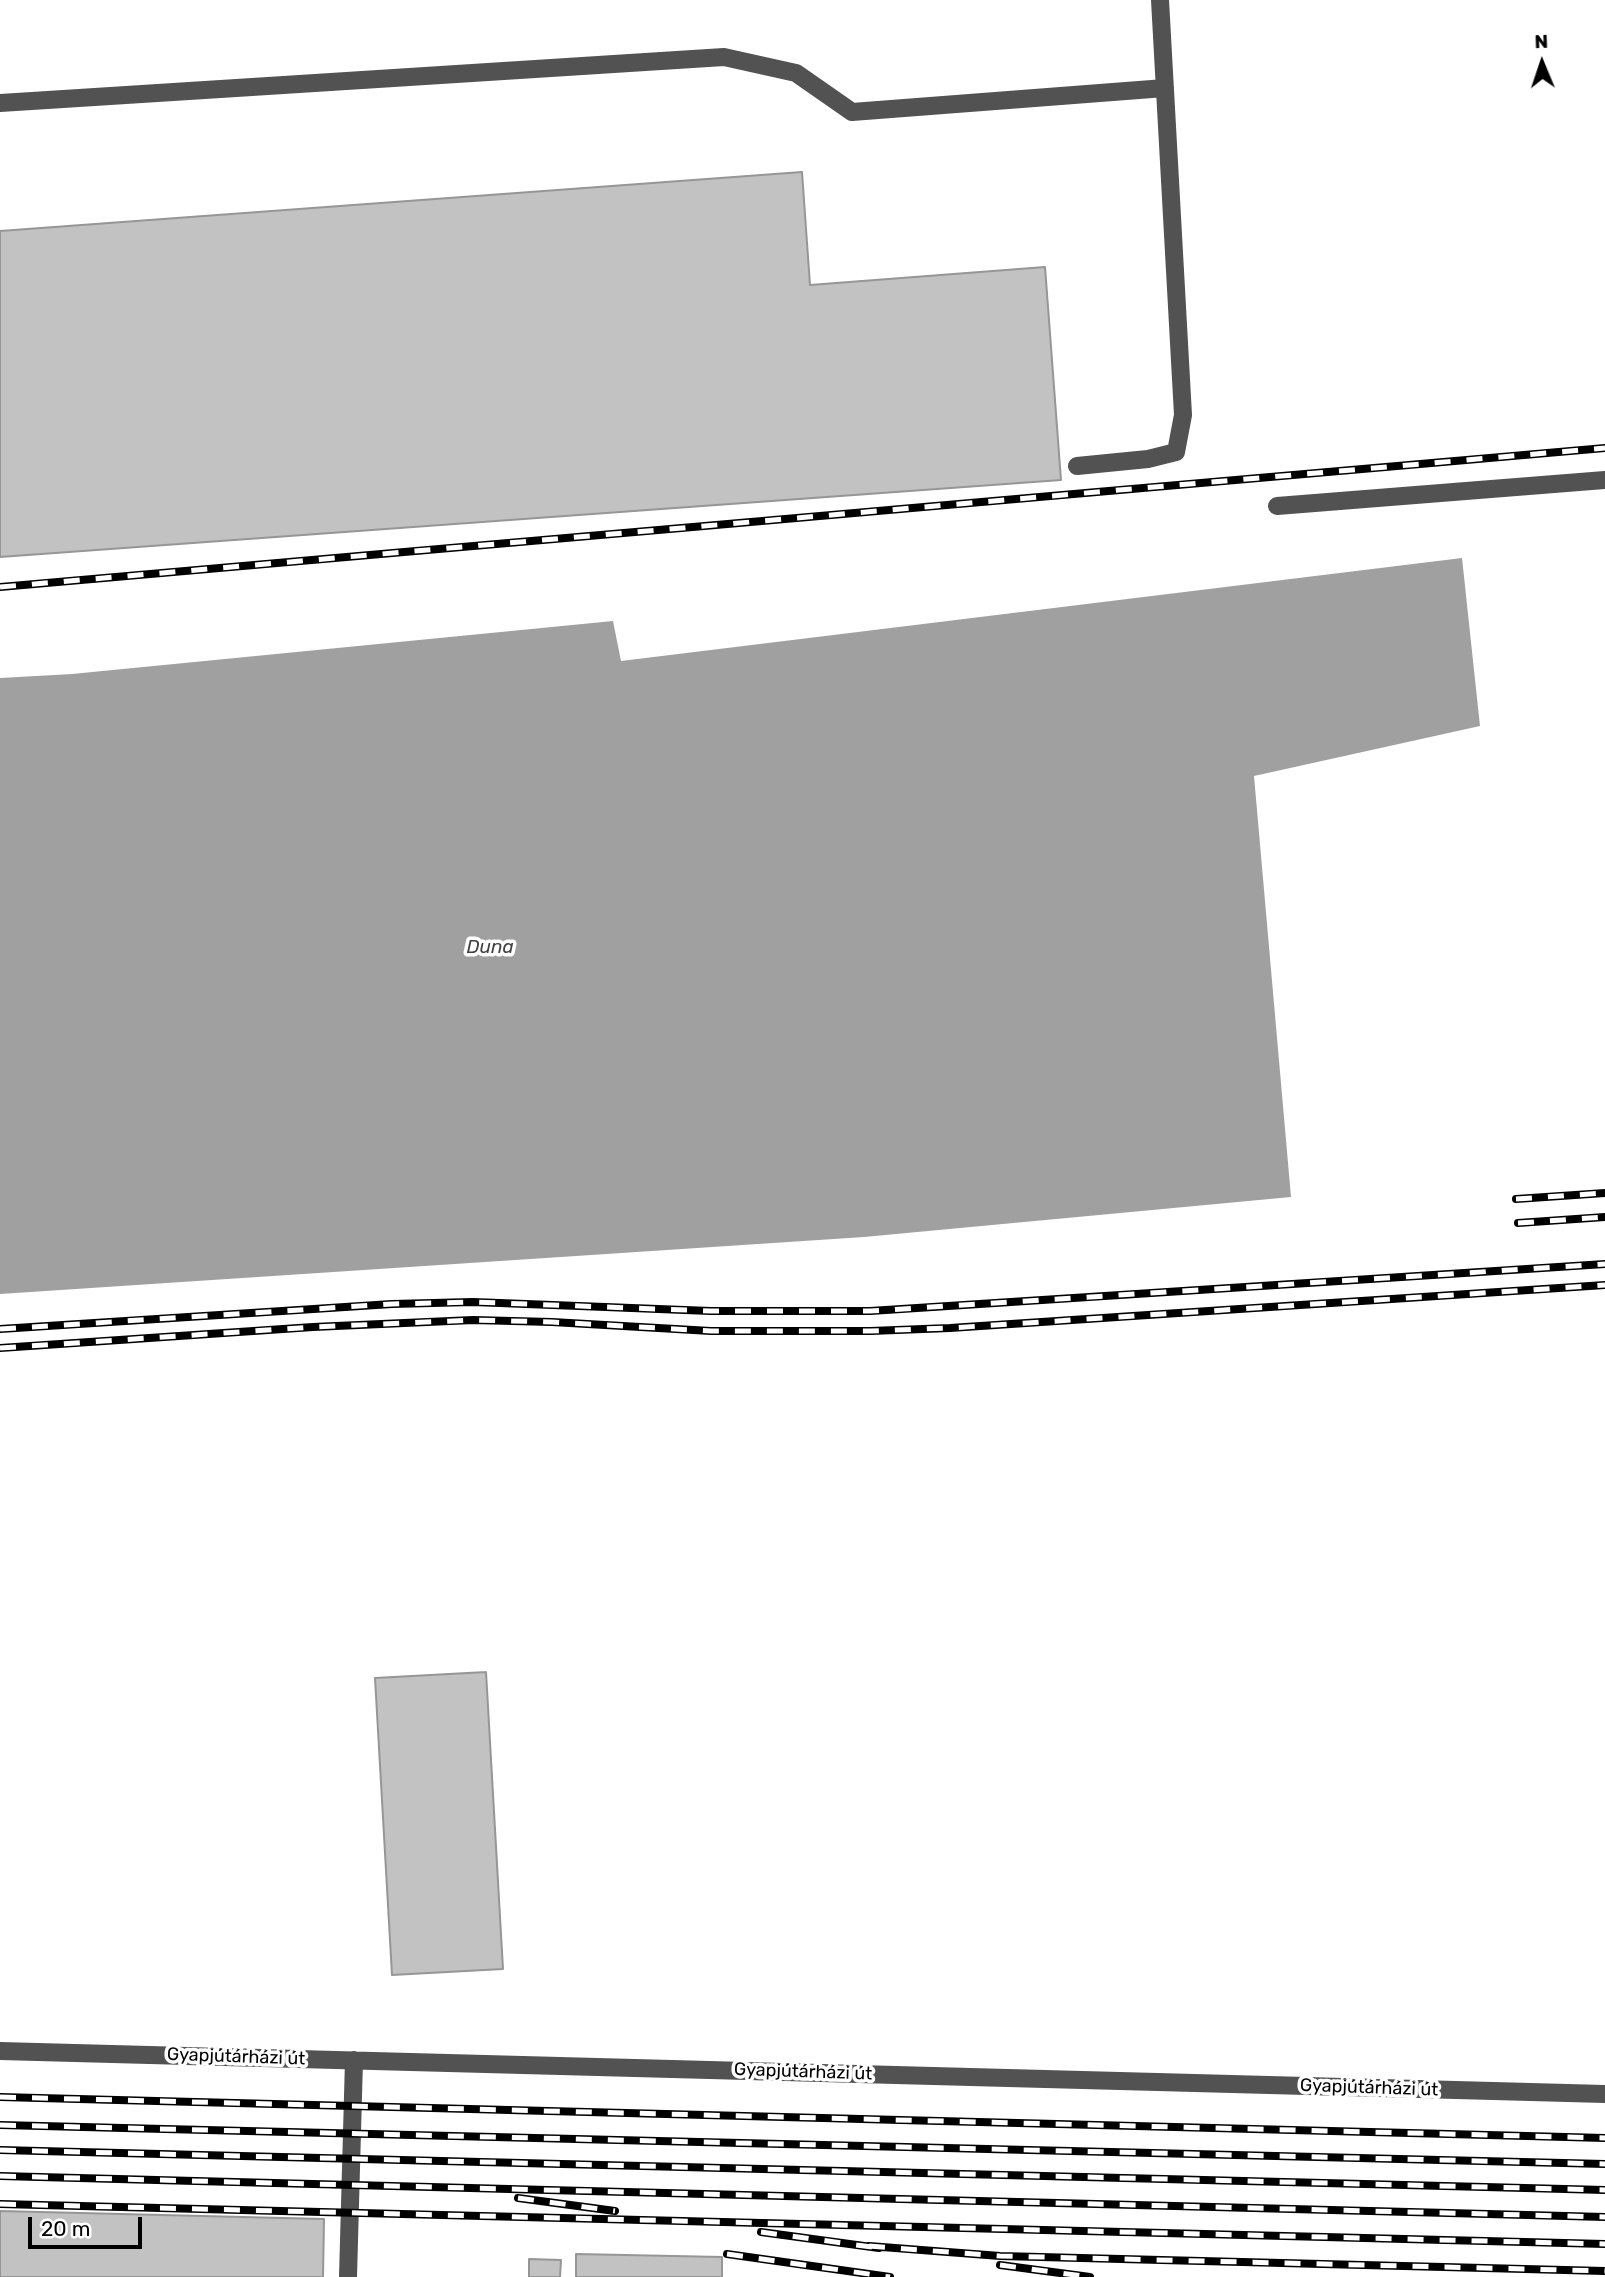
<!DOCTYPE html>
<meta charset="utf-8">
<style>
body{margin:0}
#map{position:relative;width:1605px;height:2277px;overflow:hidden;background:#fff;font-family:Rubik,sans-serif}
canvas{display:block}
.north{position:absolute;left:1507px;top:28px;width:70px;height:70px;-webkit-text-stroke:5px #fff;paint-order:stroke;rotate:358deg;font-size:19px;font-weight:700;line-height:28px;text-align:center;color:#000}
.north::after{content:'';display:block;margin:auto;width:24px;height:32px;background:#000;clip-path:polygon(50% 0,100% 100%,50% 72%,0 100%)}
.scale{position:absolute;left:28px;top:2217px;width:114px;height:32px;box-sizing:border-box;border:4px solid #000;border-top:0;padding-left:9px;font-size:21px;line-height:24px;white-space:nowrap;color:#000;-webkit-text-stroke:5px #fff;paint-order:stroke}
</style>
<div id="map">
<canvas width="1605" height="2277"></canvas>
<div class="north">N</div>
<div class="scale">20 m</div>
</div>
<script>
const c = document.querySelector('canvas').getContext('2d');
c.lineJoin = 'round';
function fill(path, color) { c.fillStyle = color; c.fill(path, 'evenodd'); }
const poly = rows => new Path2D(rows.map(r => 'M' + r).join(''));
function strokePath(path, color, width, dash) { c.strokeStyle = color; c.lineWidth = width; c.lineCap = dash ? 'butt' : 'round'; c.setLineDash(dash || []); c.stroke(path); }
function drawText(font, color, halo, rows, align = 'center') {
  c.font = font + ' Rubik,sans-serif'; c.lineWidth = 7; c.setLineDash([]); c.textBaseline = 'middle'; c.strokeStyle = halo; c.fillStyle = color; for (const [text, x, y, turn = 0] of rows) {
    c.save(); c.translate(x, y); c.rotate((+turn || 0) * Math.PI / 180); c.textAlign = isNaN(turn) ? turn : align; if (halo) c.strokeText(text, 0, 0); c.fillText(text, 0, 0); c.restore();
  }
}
fill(poly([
 [1462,558,1480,726,1254,776,1291,1197,864,1237,0,1294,0,678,72,674,613,621,621,661]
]), '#a0a0a0');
const building = poly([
 [802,172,810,285,1045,267,1061,480,0,557,0,231,802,172],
 [486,1672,503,1969,392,1975,375,1678,486,1672],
 [0,2211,324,2219,323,2277,0,2277,0,2211],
 [576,2254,722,2257,722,2277,576,2277,576,2254],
 [529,2259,561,2260,560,2277,529,2277,529,2259]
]);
fill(building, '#c2c2c2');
strokePath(building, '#969696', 2);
strokePath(poly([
 [0,103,724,57,796,73,852,112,1165,88],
 [1077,466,1148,459,1176,452,1183,415,1160,0],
 [1277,506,1605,480],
 [0,2051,1605,2094],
 [348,2277,354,2060]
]), '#525252', 18);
const rail = poly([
 [0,587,1605,448],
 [1516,1199,1605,1193],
 [1518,1223,1605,1217],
 [0,1329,392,1304,473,1302,711,1311,870,1311,1605,1264],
 [0,1348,313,1327,473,1320,552,1322,711,1331,870,1331,950,1328,1605,1285],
 [0,2097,1605,2138],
 [0,2125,1605,2164],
 [0,2150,1605,2190],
 [0,2176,1605,2217],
 [518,2198,615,2211],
 [0,2204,1605,2244],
 [761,2232,879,2248],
 [869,2246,1000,2256,1605,2271],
 [727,2254,890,2277],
 [1000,2265,1090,2277]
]);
strokePath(rail, '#000', 8);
strokePath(rail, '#fff', 5, [16]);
drawText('18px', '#000', '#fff', [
 ["Gyapjútárházi út",236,2057,2],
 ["Gyapjútárházi út",803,2072,2],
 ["Gyapjútárházi út",1369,2088,2]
]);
drawText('italic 19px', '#414141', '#fff', [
 ["Duna",490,948]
]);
</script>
